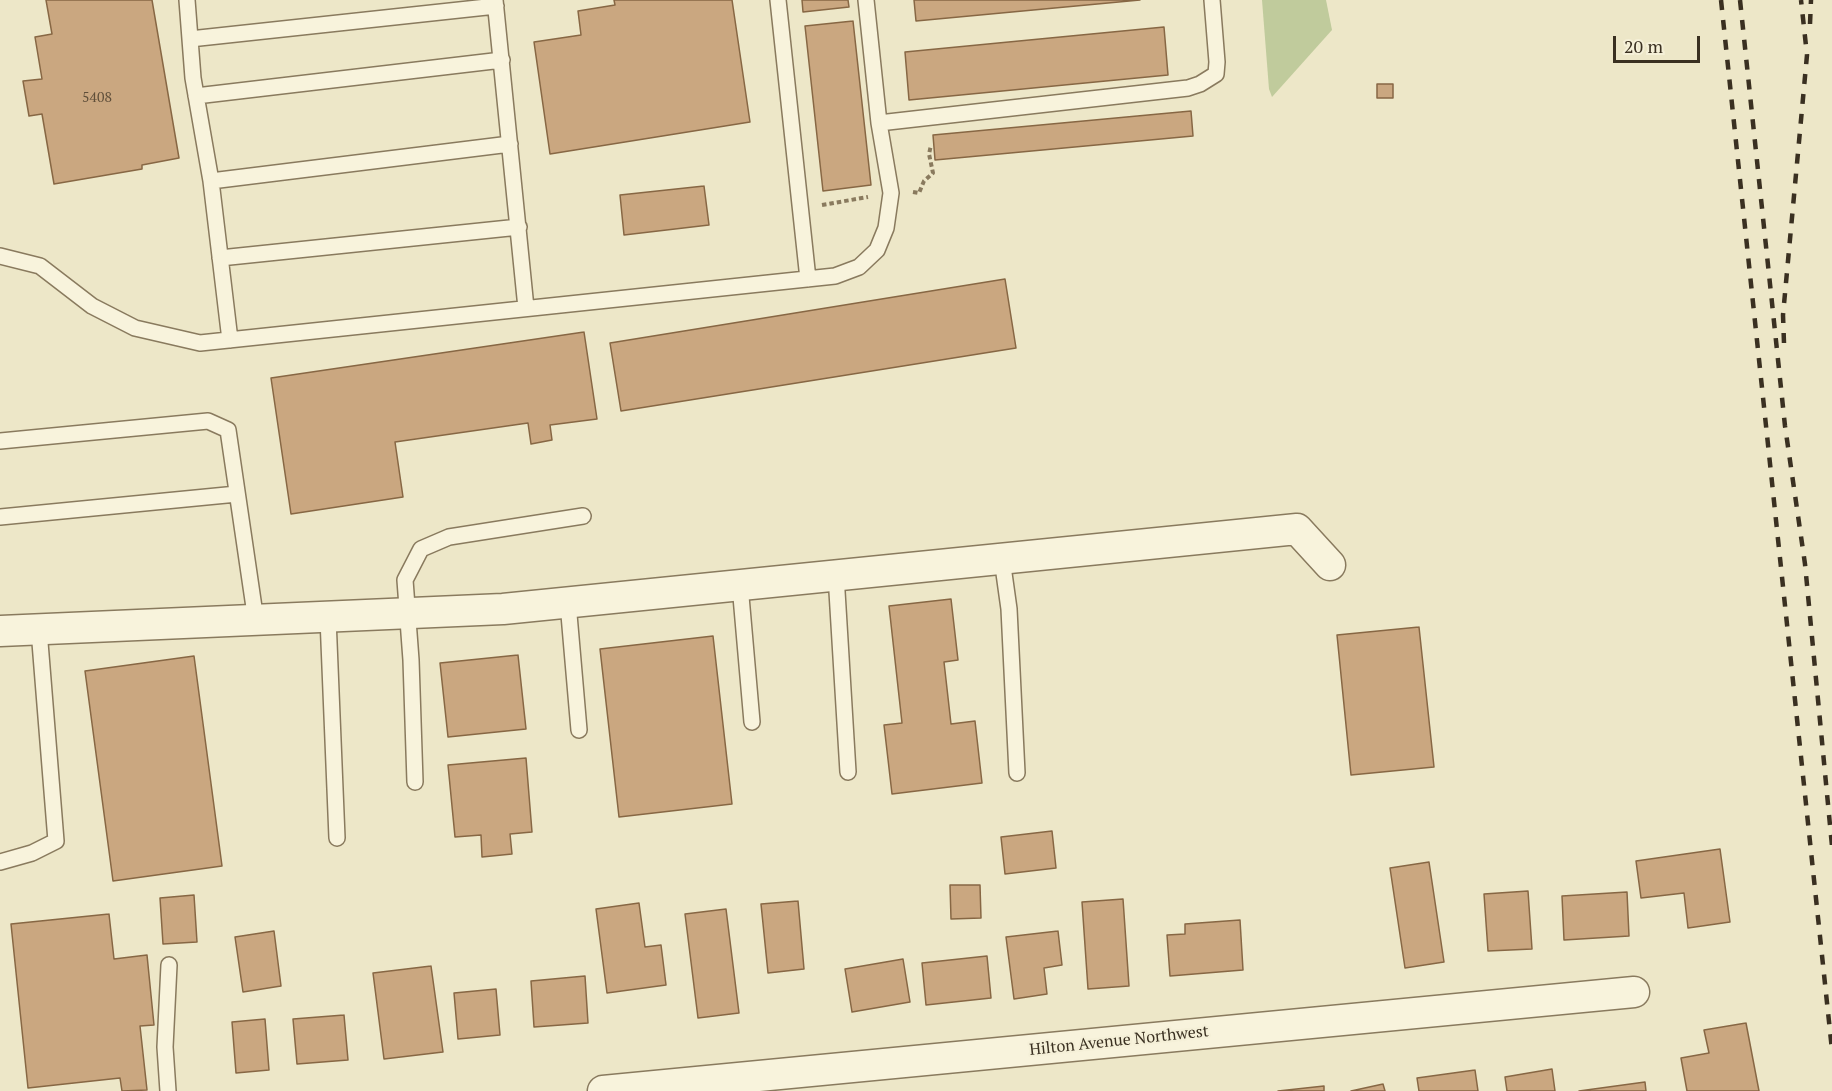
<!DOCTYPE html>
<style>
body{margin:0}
#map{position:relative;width:1832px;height:1091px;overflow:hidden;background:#ede7c8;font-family:"PT Serif",serif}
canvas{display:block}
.scale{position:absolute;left:1613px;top:36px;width:87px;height:27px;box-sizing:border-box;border:3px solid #3a3021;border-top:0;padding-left:8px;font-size:18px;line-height:21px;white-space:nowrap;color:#3a3021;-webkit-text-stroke:4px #f5f0d8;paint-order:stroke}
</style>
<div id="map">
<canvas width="1832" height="1091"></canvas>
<div class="scale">20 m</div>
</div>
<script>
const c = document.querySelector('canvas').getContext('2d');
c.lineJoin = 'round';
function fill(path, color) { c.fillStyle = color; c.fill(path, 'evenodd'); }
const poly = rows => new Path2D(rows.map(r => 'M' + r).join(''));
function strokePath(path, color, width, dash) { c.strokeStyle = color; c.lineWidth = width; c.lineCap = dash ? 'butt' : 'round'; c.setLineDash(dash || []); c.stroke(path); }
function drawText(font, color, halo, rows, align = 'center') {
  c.font = font + ' "PT Serif",serif'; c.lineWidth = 4.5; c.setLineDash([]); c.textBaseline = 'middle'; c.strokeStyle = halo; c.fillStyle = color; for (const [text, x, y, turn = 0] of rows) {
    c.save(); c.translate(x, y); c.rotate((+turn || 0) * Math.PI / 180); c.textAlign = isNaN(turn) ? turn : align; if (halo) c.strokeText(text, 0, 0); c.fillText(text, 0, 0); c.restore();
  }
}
fill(poly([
 [1262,0,1326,0,1332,30,1272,97,1269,89]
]), '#c0cb9c');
const building = poly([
 [46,0,152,0,179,158,142,165,142,169,54,184,42,114,29,116,23,81,42,79,35,37,52,34,46,0],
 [614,0,732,0,750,122,550,154,534,42,581,35,578,11,615,5,614,0],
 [802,0,848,0,849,7,803,12,802,0],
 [914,0,1140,0,916,21,914,0],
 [853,21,871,185,823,191,805,26,853,21],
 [1164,27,1168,75,909,100,905,52,1164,27],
 [1377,84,1393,84,1393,98,1377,98,1377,84],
 [1191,111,1193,136,935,160,933,135,1191,111],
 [704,186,709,225,624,235,620,195,704,186],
 [1005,279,1016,348,621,411,610,343,1005,279],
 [584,332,597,419,550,425,552,440,531,444,528,423,395,442,403,497,291,514,271,378,584,332],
 [951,599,958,660,944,662,951,724,975,721,982,783,892,794,884,725,902,723,889,606,951,599],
 [1419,627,1434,767,1351,775,1337,635,1419,627],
 [713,636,732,804,619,817,600,649,713,636],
 [518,655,526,729,448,737,440,663,518,655],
 [194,656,222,866,113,881,85,671,194,656],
 [526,758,532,832,510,834,512,854,482,857,481,835,455,837,448,765,526,758],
 [1052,831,1056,868,1005,874,1001,837,1052,831],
 [1720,849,1730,922,1688,928,1684,893,1641,898,1636,861,1720,849],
 [1429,862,1444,962,1405,968,1390,868,1429,862],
 [950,885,980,885,981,918,951,919,950,885],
 [1528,891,1532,949,1488,951,1484,894,1528,891],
 [1627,892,1629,936,1564,940,1562,896,1627,892],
 [194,895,197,942,163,944,160,898,194,895],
 [1123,899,1129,986,1088,989,1082,902,1123,899],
 [798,901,804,969,768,973,761,904,798,901],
 [639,903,645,947,661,945,666,985,607,993,596,909,639,903],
 [726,909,739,1013,698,1018,685,914,726,909],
 [109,914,114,959,147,955,154,1025,140,1026,147,1090,122,1091,120,1078,28,1088,11,924,109,914],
 [1240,920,1243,970,1170,976,1167,935,1185,934,1185,924,1240,920],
 [274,931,281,986,243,992,235,937,274,931],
 [1058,931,1062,965,1044,968,1047,994,1014,999,1006,937,1058,931],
 [987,956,991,998,926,1005,922,963,987,956],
 [903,959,910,1002,852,1012,845,969,903,959],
 [431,966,443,1052,384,1059,373,973,431,966],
 [585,976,588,1023,534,1027,531,981,585,976],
 [496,989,500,1035,458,1039,454,993,496,989],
 [344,1015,348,1060,297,1064,293,1019,344,1015],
 [265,1019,269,1070,236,1073,232,1022,265,1019],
 [1746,1023,1759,1091,1687,1091,1681,1058,1709,1053,1704,1030,1746,1023],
 [1552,1069,1555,1091,1507,1091,1505,1077,1552,1069],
 [1475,1070,1478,1091,1419,1091,1417,1078,1475,1070],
 [1645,1082,1646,1091,1579,1091,1645,1082],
 [1383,1084,1385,1091,1351,1091,1383,1084],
 [1324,1086,1324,1091,1278,1091,1324,1086]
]);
fill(building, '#caa780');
strokePath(building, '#876744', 1.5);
const lane = poly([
 [187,0,193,78,211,181,230,340],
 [495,0,526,308],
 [778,0,808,279],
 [190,39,496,6],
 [196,96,502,60],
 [879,123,1188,88,1200,84,1216,74,1217,62,1212,0],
 [211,181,510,144],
 [0,256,40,266,92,306,135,328,200,343,835,276,859,267,877,250,886,228,891,193,879,123,866,0],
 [220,258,519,227],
 [0,441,208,421,228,430,256,621],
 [0,517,237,494],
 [1002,559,1009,609,1017,773],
 [836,575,848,772],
 [740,585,752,722],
 [568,603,579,730],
 [328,618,337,838],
 [415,782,411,660,405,580,421,549,449,537,583,516],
 [0,862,32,853,56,841,39,630],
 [168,1091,165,1047,169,965]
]);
const street = poly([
 [0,631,503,609,1297,529,1330,565],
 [603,1091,1634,992]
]);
strokePath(lane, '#897a5e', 18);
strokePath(street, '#897a5e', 33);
strokePath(poly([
 [913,192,919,193,924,181,933,173,929,154,931,145],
 [822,205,868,197]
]), '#897a5e', 4, [4.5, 3]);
strokePath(lane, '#f8f3dc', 15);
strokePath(street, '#f8f3dc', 30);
strokePath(poly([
 [1721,0,1832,1050],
 [1740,0,1785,426,1805,564,1832,846],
 [1810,24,1811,0],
 [1784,343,1783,315,1807,55,1801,0]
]), '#3a3021', 4.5, [10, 10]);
drawText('14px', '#5e4e39', null, [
 ["5408",97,98]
]);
drawText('16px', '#3a3021', '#f5f0d8', [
 ["Hilton Avenue Northwest",1119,1041,-6]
]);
</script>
